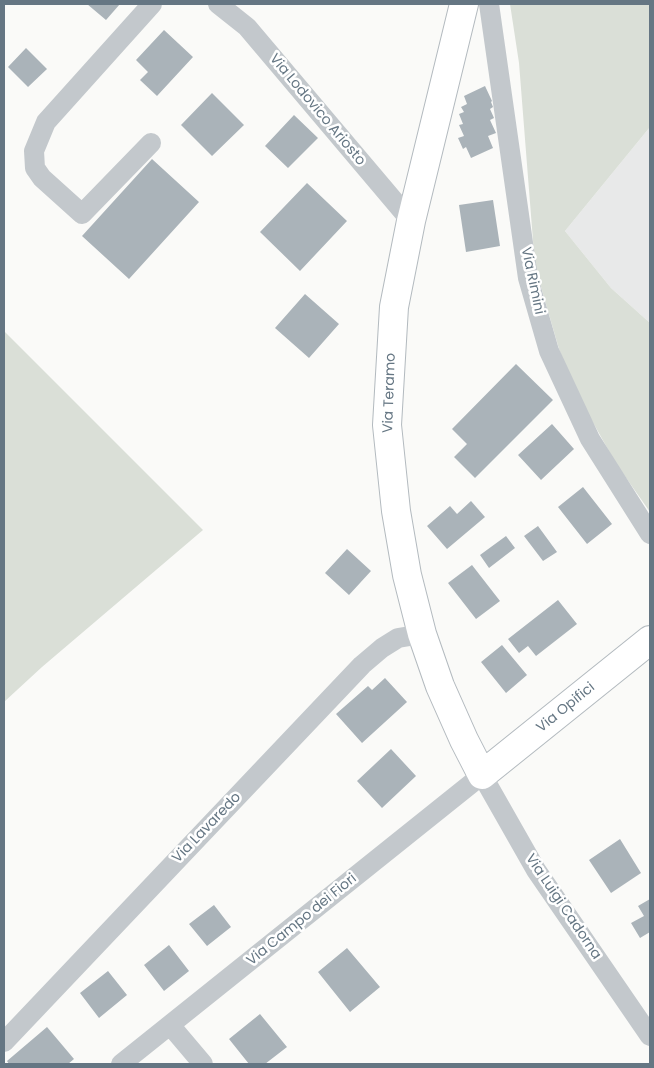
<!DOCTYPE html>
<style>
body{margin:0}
#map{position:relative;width:654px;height:1068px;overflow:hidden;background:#fafaf8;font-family:Poppins,sans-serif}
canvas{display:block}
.frame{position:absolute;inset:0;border:5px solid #657683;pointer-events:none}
</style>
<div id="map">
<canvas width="654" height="1068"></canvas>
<div class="frame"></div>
</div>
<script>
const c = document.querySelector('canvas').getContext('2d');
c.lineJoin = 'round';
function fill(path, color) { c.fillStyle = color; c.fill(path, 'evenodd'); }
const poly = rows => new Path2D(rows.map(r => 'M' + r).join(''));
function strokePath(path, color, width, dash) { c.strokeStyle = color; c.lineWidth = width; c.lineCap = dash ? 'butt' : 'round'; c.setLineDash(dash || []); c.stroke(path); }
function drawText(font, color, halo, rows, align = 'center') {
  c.font = font + ' Poppins,sans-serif'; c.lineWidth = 5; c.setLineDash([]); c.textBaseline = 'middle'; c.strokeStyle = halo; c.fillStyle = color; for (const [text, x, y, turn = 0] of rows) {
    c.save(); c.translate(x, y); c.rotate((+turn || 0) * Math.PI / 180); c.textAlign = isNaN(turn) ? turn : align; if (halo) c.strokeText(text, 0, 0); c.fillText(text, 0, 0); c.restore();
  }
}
fill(poly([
 [650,127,650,323,611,288,565,231]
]), '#e8e9e9');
fill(poly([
 [510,4,650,4,650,127,565,231,611,288,650,323,650,512,615,462,575,390,559,349,535,266,519,63],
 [4,331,203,530,42,667,4,702]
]), '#dadfd7');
fill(poly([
 [87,4,120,4,106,20],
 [164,30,193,57,157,96,140,80,148,72,136,60],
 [26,48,47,69,28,87,8,67],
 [485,86,492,101,491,102,493,107,490,109,494,118,490,120,496,133,488,136,493,148,471,158,466,147,463,149,458,138,464,136,459,125,463,124,459,114,464,112,461,107,467,104,464,96],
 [212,93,244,125,212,156,181,125],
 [294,115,318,138,288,168,265,146],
 [152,159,199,202,129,279,82,236],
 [307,183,347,221,300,271,260,232],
 [493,200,500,246,466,252,459,205],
 [305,294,339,324,309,358,275,328],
 [516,364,553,400,475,478,454,457,467,444,452,429],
 [552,424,574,449,541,480,518,455],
 [583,487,612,524,587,544,558,507],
 [471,501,485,517,447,549,427,526,450,506,457,514],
 [538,526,557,552,543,561,524,536],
 [506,536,515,548,489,568,480,555],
 [347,549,371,571,349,595,325,573],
 [472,565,500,601,476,619,448,583],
 [558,600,577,624,536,656,528,646,519,653,508,639],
 [502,645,527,675,506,693,481,662],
 [385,678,407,702,362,743,336,714,368,686,372,690],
 [391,749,416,776,382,808,357,781],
 [620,839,641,873,611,893,589,860],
 [650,899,650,932,640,938,631,923,644,916,638,906],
 [214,905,231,927,207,946,189,924],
 [169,945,189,971,164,991,144,965],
 [347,948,380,987,350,1012,318,972],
 [108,971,127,995,99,1018,80,993],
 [260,1014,287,1047,265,1064,249,1064,229,1039],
 [47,1027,74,1059,68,1064,9,1064,7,1061]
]), '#aab3b9');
const secondary = poly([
 [464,4,411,221,394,307,387,425,396,511,407,575,422,634,440,686,464,740,482,775,650,640]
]);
strokePath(secondary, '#b3babf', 30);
strokePath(poly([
 [218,4,247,27,411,221],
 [489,4,528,278,549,351,590,439,650,534],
 [151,143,82,214,42,178,35,168,34,151,46,122,152,4],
 [170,1025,203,1064],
 [4,1042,362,665,382,648,398,638,422,634],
 [121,1064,482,775,536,870,650,1036]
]), '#c3c8cc', 20);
strokePath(secondary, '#fff', 28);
drawText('14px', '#657683', '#fff', [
 ["Via Lodovico Ariosto",317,110,50],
 ["Via Rimini",532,281,78],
 ["Via Teramo",390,393,-88],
 ["Via Opifici",566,708,-39],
 ["Via Lavaredo",207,828,-46],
 ["Via Luigi Cadorna",563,907,56],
 ["Via Campo dei Fiori",302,920,-39]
]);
</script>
